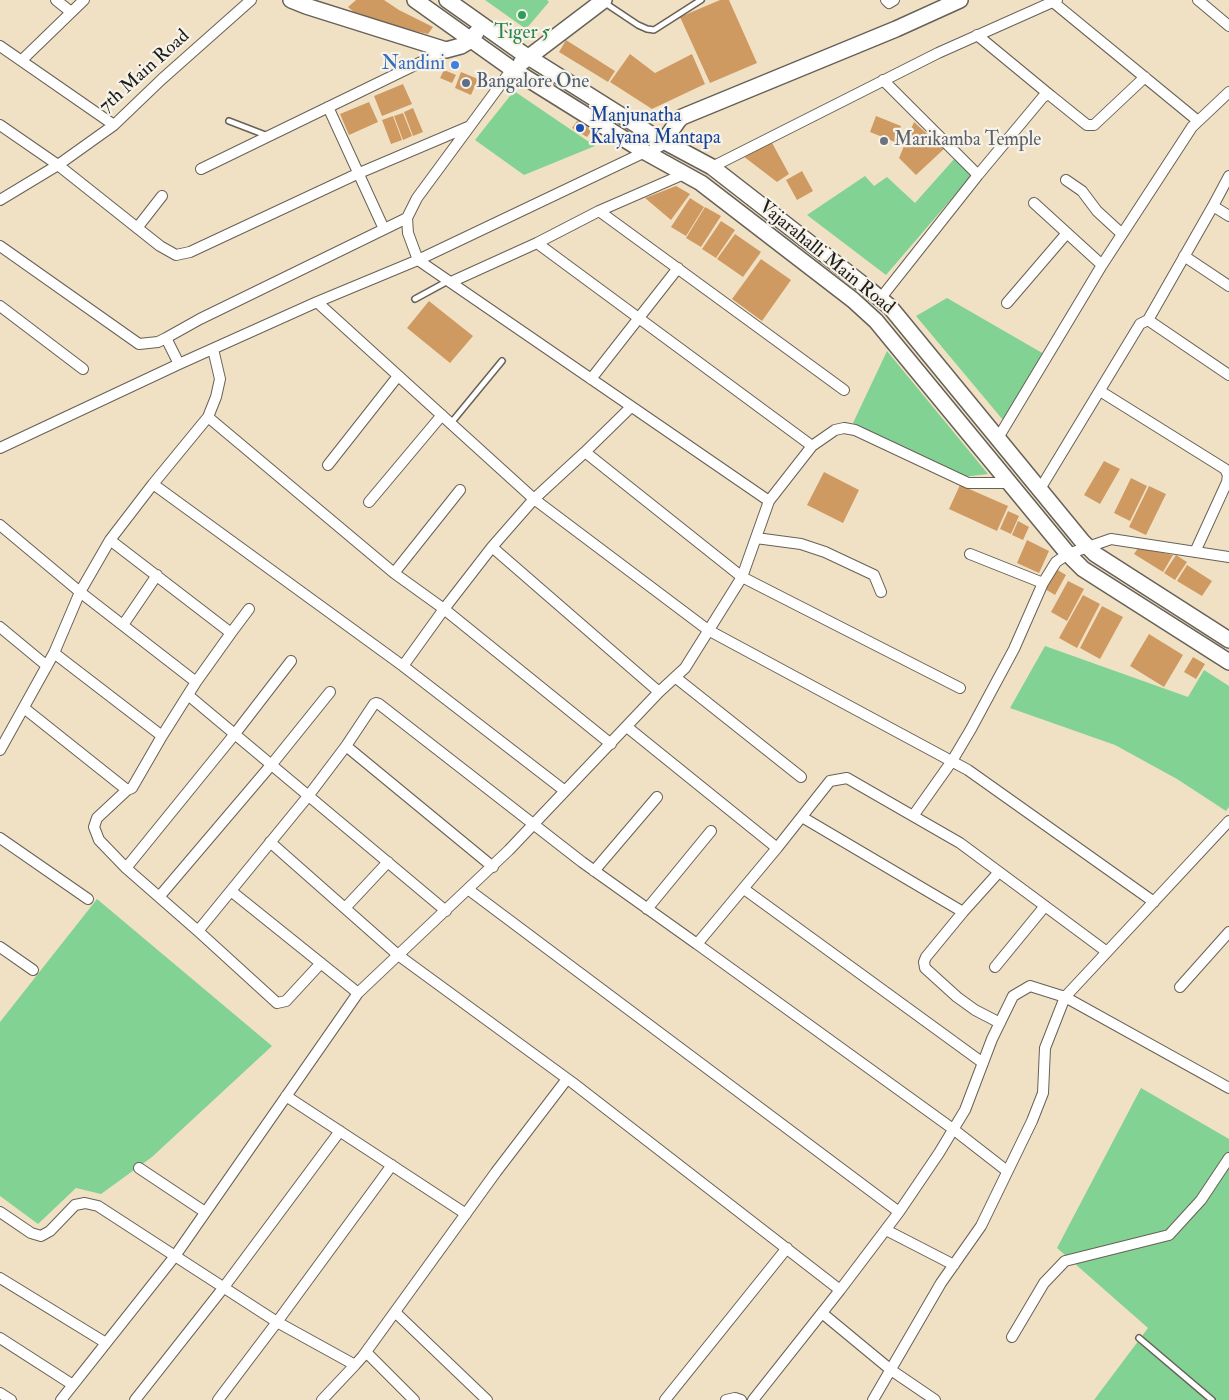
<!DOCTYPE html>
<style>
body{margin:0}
canvas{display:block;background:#f1e1c4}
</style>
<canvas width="1229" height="1400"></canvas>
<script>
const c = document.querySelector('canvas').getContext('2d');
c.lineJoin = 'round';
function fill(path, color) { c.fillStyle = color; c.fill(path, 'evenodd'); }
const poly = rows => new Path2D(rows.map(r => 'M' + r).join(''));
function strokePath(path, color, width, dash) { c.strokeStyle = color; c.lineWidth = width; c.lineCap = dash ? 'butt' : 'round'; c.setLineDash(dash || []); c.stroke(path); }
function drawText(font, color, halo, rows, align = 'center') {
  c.font = font + ' "IM FELL Double Pica",serif'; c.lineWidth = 4.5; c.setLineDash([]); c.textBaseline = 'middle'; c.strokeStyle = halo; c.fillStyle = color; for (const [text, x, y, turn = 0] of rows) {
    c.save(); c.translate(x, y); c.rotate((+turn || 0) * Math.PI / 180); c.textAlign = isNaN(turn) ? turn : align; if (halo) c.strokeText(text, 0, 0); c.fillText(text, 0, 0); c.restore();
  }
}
fill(poly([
 [485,0,547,0,549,2,526,29],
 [514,91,595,146,524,175,475,140],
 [955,158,971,176,886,275,807,215,865,176,874,186,887,177,915,203],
 [947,298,1044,354,1003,420,916,316],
 [887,351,988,474,963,477,853,423],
 [1045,646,1188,697,1204,670,1229,686,1229,807,1226,811,1177,779,1115,745,1010,708],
 [97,899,272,1046,152,1157,101,1194,76,1188,38,1224,0,1196,0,1022],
 [1141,1088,1229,1139,1229,1400,1094,1400,1148,1328,1057,1248]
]), '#81d293');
fill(poly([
 [356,0,384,0,399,10,433,27,428,34,363,20,348,7],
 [720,0,729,0,757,63,710,83,680,17],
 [566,40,615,71,608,82,559,52],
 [630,54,655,73,692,54,705,84,652,109,610,82],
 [444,70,456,75,452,83,440,78],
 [461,72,478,79,471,95,455,88],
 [403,84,412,104,382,116,374,96],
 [369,102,378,122,349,135,340,114],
 [413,108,423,132,413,136,404,112],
 [403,113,412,136,403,140,394,116],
 [393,116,402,140,391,144,382,120],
 [876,116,901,126,895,142,870,132],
 [577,121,592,130,587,137,572,128],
 [914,122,944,149,916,175,899,158],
 [771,141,789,174,777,182,743,156],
 [802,171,813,191,797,200,786,180],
 [676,186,690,194,671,220,645,198],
 [690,198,704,207,686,236,671,227],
 [705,207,721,216,701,247,686,238],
 [721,221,735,230,716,258,702,249],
 [735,234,761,252,743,277,717,259],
 [761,259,791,280,762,321,732,299],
 [429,301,473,336,450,363,407,328],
 [1104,461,1120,469,1100,504,1084,495],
 [824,472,859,490,843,523,807,505],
 [1131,478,1147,486,1130,521,1114,513],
 [960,485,1008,506,997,531,949,509],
 [1149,486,1166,494,1146,535,1129,527],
 [1008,511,1019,516,1011,534,1000,529],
 [1018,521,1029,527,1023,540,1012,535],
 [1027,540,1049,551,1039,573,1017,563],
 [1138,548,1173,555,1163,572,1134,554],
 [1176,555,1187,562,1175,580,1164,573],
 [1187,565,1212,581,1202,596,1177,581],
 [1056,569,1066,575,1055,595,1045,589],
 [1068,581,1084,589,1067,621,1051,612],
 [1083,595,1100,604,1077,648,1059,638],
 [1102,606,1123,617,1100,659,1080,648],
 [1149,634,1183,655,1164,687,1130,666],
 [1193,657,1205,664,1196,679,1184,672]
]), '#cf9a62');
const lane = poly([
 [605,3,638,25,647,29,654,30,701,0],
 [229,121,268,136],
 [415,299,448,281],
 [451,423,502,361],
 [1139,1338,1212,1400]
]);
const street = poly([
 [56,0,71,12],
 [886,0,889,3,894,0],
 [1198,0,1229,26],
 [1053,2,1198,121],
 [977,35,1051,96],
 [0,46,114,125],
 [22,60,84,0],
 [883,80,978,175],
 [328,107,384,229],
 [0,125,58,165,114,125,162,79,251,0],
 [712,167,938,53,1057,0],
 [201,169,446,50],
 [1066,180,1082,191,1097,211,1122,234],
 [0,200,58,165,160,246,176,255,190,252,357,174,470,126],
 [1034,203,1102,265],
 [1213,206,1229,176],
 [599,211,844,390],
 [137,228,162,196],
 [537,243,812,446],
 [0,246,139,344,158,342,166,338],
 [1184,256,1229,286],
 [451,282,537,243,599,211,684,174],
 [880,299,978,175,1043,97,1047,95,1051,96,1087,125,1094,125,1145,77],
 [317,302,534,499,708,630,968,770,1154,902],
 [1007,303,1067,233],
 [0,306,83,369],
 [1148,320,1213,206,1229,216],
 [213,349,220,379,216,397,208,417,153,484,403,666,565,791],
 [179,364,166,338,200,319,407,218],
 [591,379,678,268],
 [1100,391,1225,469,1228,475,1227,482,1195,552],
 [208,417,394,573,444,609,403,666],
 [998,438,1102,265,1192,127,1229,92],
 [0,448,179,364,317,302,418,260,645,152],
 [585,452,742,577,960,688],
 [328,465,398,376],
 [1040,489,1140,324,1148,320,1229,375],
 [769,501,812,446,835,430,844,428,855,430,968,483,1011,483],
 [369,502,442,415],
 [0,525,80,592,196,682],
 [756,538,801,544,825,552,874,575,881,592],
 [492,547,659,692],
 [970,554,1043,583],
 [394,573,460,490],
 [123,625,157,575],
 [0,627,47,666],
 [231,633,249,609],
 [54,653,162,736,196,682,231,633,110,540],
 [675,677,801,777],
 [188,695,446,911],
 [24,708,127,790,132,788,162,736],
 [627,727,777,848],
 [611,744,444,609,492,547,534,499,585,452,631,407],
 [346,746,493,867],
 [0,750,54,653,80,592,110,540,153,484],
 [127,790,97,818,94,827,99,840,126,868,198,931,277,1003,286,1001,321,963],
 [913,816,952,761,971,729,1014,649,1043,583,1056,562,1068,554,1111,539,1229,557],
 [802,817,963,912,999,872],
 [1229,821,1065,997,1229,1088],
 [0,838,88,899],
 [270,842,398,955,573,1083,840,1290,899,1212,939,1153,965,1110,992,1039,1013,996,1030,986,1065,997,1045,1048,1043,1093,1032,1121,981,1226,941,1283,873,1400],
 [126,868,234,735,291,661],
 [594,871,657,797],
 [744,889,983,1063],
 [469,890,899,1212],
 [231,891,358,993],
 [159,897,272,764,330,692],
 [345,908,388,862],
 [647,909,711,831],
 [963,912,926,957,924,962,925,968,957,997,975,1010,1000,1023],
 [198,931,309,795,346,746,374,704,376,703,379,704,582,862,697,944,777,848,830,781,847,778,960,843,1107,952],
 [697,944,953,1129,1007,1171],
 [0,947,33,970],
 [995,967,1045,906],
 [1180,987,1229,932],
 [286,1096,466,1214],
 [139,1168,205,1212],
 [0,1212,31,1233,41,1236,50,1231,75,1205,85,1203,98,1206,175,1256,61,1400],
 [886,1230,954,1265],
 [0,1278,106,1343],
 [395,1312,487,1400],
 [822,1313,891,1370,935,1400],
 [1012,1337,1044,1283,1065,1261,1169,1235,1201,1200,1229,1158],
 [0,1338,73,1385],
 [366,1352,414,1400],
 [355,1365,363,1356,496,1172,567,1079],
 [0,1393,11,1400],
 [135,1400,224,1287,340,1131],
 [218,1400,277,1322,392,1165],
 [322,1400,355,1365,277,1322,175,1256,358,993,509,850,659,692,685,668,742,577,769,501,418,260,408,233,407,218,417,198,512,69],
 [665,1400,787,1248],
 [726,1400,735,1398,741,1400],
 [753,1400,840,1290]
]);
const secondary = poly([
 [291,0,306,6,446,50,461,46,471,40,476,33],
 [415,0,512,69,645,152,701,183,853,300,876,321,1068,554,1083,569,1229,662],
 [447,0,522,53,654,136,712,167,865,286,890,307,1082,541,1095,554,1229,640],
 [521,63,604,0],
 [657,145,664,141,678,121,682,117,896,29,960,0]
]);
strokePath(lane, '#676157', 8);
strokePath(street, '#676157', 12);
strokePath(secondary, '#676157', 18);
strokePath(lane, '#fff', 5);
strokePath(street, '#fff', 10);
strokePath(secondary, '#fff', 15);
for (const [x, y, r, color] of [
 [522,15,5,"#2e9e5b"],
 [455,65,5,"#3f7fe0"],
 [466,83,5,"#5c6f8a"],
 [580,128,5,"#1a4fb4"],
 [884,141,5,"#6b7280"]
]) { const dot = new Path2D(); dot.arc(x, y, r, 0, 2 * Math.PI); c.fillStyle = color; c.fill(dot); strokePath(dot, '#f7f3e8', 2); }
drawText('19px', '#27864d', '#f7f3e8', [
 ["Tiger 5",522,34]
]);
drawText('19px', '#366cbe', '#f7f3e8', [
 ["Nandini",445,65]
], 'right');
drawText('19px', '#1c1c1c', '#f7f3e8', [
 ["7th Main Road",145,72,-42],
 ["Vajarahalli Main Road",826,258,39]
]);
drawText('19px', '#4e5e75', '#f7f3e8', [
 ["Bangalore One",476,83]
], 'left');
drawText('19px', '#164399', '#f7f3e8', [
 ["Manjunatha",590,117],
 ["Kalyana Mantapa",590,139]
], 'left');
drawText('19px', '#5b616d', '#f7f3e8', [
 ["Marikamba Temple",894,141]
], 'left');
</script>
